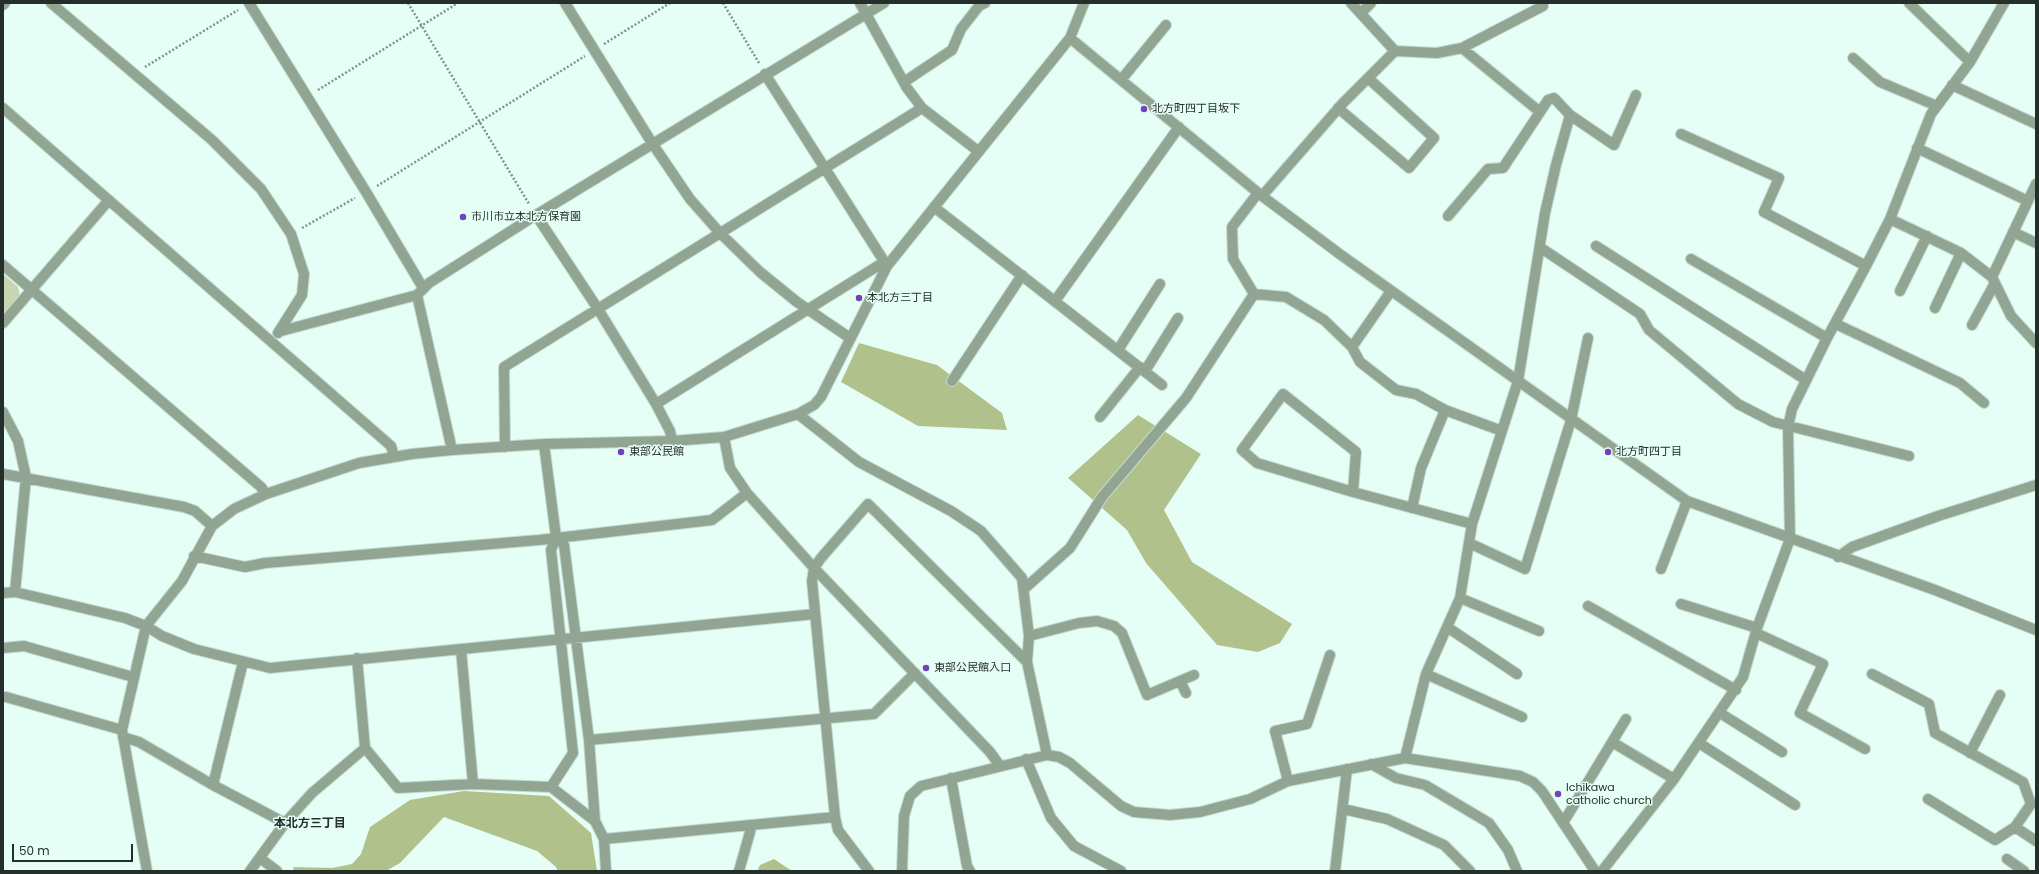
<!DOCTYPE html>
<meta charset="utf-8">
<style>
body{margin:0}
#map{position:relative;width:2039px;height:874px;overflow:hidden;background:#e6fff6;font-family:Poppins,sans-serif}
canvas{display:block}
.frame{position:absolute;inset:0;border:4px solid #242f2b;pointer-events:none}
.scale{position:absolute;left:12px;top:844px;width:121px;height:18px;box-sizing:border-box;border:2px solid #242f2b;border-top:0;padding-left:5px;font-size:12px;line-height:14px;white-space:nowrap;color:#242f2b;-webkit-text-stroke:3px #e6fff6;paint-order:stroke}
</style>
<div id="map">
<canvas width="2039" height="874"></canvas>
<div class="frame"></div>
<div class="scale">50 m</div>
</div>
<script>
const c = document.querySelector('canvas').getContext('2d');
c.lineJoin = 'round';
function fill(path, color) { c.fillStyle = color; c.fill(path, 'evenodd'); }
const poly = rows => new Path2D(rows.map(r => 'M' + r).join(''));
function strokePath(path, color, width, dash) { c.strokeStyle = color; c.lineWidth = width; c.lineCap = dash ? 'butt' : 'round'; c.setLineDash(dash || []); c.stroke(path); }
function drawText(font, color, halo, rows, align = 'center') {
  c.font = font + ' Poppins,"Noto Sans JP",sans-serif'; c.lineWidth = 3; c.setLineDash([]); c.textBaseline = 'middle'; c.strokeStyle = halo; c.fillStyle = color; for (const [text, x, y, turn = 0] of rows) {
    c.save(); c.translate(x, y); c.rotate((+turn || 0) * Math.PI / 180); c.textAlign = isNaN(turn) ? turn : align; if (halo) c.strokeText(text, 0, 0); c.fillText(text, 0, 0); c.restore();
  }
}
fill(poly([
 [3,274,18,287,20,296,3,314]
]), '#c9d4b1');
fill(poly([
 [859,343,937,365,1002,413,1007,430,918,426,841,382],
 [1138,415,1201,454,1164,510,1192,562,1292,624,1280,643,1258,652,1217,645,1146,563,1127,530,1068,478],
 [464,791,549,796,591,833,597,871,558,871,556,867,537,851,444,817,400,863,386,871,294,871,293,867,332,868,352,864,361,854,370,827,410,800],
 [774,859,792,871,757,871,760,865]
]), '#b1c18c');
const minor = poly([
 [51,3,212,140,261,189,291,234,304,274,302,295,278,333],
 [249,3,366,192,423,288],
 [565,3,652,143,690,199,720,233,760,272,797,302,850,338],
 [860,3,907,88,922,108,978,151],
 [1351,3,1395,51],
 [1909,3,1970,62],
 [3,5,5,3],
 [1361,13,1371,3],
 [1070,38,1262,196,1341,255,1687,501,1935,590,2036,630],
 [1462,48,1540,112,1548,100,1554,98,1570,115,1614,145,1636,95],
 [1853,58,1880,82,1937,106],
 [765,74,887,266],
 [1121,80,1166,25],
 [904,82,952,50,961,29,979,6,985,3],
 [1952,85,2036,124],
 [3,108,391,446,394,456],
 [1338,108,1409,168,1434,138,1368,78],
 [1681,134,1779,178,1764,212,1866,266],
 [1917,148,2028,201],
 [1262,196,1343,103,1395,51,1437,53,1462,48,1543,6],
 [934,207,1162,385],
 [536,215,598,309,656,404,670,431,672,441],
 [1448,216,1488,169,1503,168,1540,112],
 [1890,219,1961,253,1992,277,2011,316,2036,343],
 [2013,232,2036,243],
 [1596,246,1806,380],
 [1541,248,1640,314,1649,330,1738,404,1773,422,1909,456],
 [1691,259,1827,338],
 [3,265,261,487,266,494],
 [1992,277,2036,184],
 [1391,291,1352,347,1360,362,1396,390,1416,394,1445,410,1502,431],
 [1900,291,1927,236],
 [1254,294,1233,259,1232,227,1258,193],
 [1254,294,1286,297,1324,320,1352,347],
 [417,295,452,450],
 [1055,301,1179,127],
 [1935,308,1961,253],
 [3,323,109,200],
 [1836,324,1960,383,1984,403],
 [1972,325,1995,283],
 [281,331,417,295,429,283,536,215,884,3],
 [1118,350,1160,284],
 [1145,371,1178,318],
 [952,381,1022,275],
 [656,404,884,262],
 [3,412,18,441,26,477,15,592],
 [798,414,859,462,951,511,981,531,1022,578,1029,636,1027,662,1047,755],
 [1100,417,1140,367],
 [724,437,730,468,747,493,814,568,990,752,1000,766],
 [544,444,556,537,564,545,589,740,595,821,604,839,606,871],
 [505,447,504,367,922,108],
 [3,474,184,507,195,511,212,526],
 [1353,492,1356,452,1283,394,1242,450,1257,463,1353,492,1472,524],
 [1412,508,1421,468,1445,410],
 [1469,543,1525,569,1571,420,1588,338],
 [194,556,245,567,265,563,539,540,712,520,747,493],
 [1838,557,1852,547,1938,516,2036,485],
 [1661,569,1687,501],
 [1024,589,1070,548,1102,497,1186,398,1254,294],
 [3,593,15,592,125,618,146,626,162,636,194,649,270,668,815,614],
 [1460,598,1539,631],
 [1681,604,1757,628],
 [1588,606,1736,690],
 [1447,627,1517,674],
 [1756,633,1823,664,1800,713,1865,749],
 [1029,636,1079,623,1097,621,1114,626,1122,633,1147,695,1194,675],
 [3,648,24,646,133,677],
 [461,649,473,784],
 [1426,674,1522,717],
 [1872,674,1929,704,1935,733,2023,782,2031,804,2015,827,2036,841],
 [1180,681,1186,693],
 [3,697,6,697,122,730],
 [1720,713,1782,752],
 [123,737,139,742,213,785,285,823],
 [589,740,874,714,915,673],
 [1612,742,1674,779],
 [1699,743,1795,805],
 [365,748,398,788,473,784,551,787,595,821],
 [1970,753,2000,695],
 [1405,758,1426,674,1460,598,1472,524,1518,381,1545,213,1556,165,1570,115],
 [1026,759,1051,818,1074,846,1121,871],
 [1371,764,1396,778,1425,785,1489,823,1508,850,1517,871],
 [951,778,967,866,970,871],
 [1288,781,1275,731,1307,724,1330,655],
 [213,785,243,662],
 [551,787,573,753,551,550,556,537],
 [1928,799,1995,840,2015,827],
 [1343,809,1387,819,1444,845,1470,871],
 [1563,823,1626,719],
 [604,839,835,817],
 [260,858,277,871],
 [2007,859,2024,871],
 [147,871,122,730,146,626,182,581,212,526,234,509,266,494,359,463,412,454,452,450,544,444,672,441,724,437,798,414,814,405,821,397,887,266,1070,38,1084,3],
 [250,871,285,823,312,793,365,748,357,658],
 [739,871,752,825],
 [869,871,838,830,835,817,812,581,814,568,821,558,868,504,1027,662],
 [902,871,904,816,910,796,921,786,1047,755,1059,757,1070,763,1121,806,1134,812,1170,815,1200,812,1250,799,1288,781,1405,758,1520,776,1533,782,1542,791,1595,871],
 [1335,871,1347,769],
 [1602,871,1674,779,1743,677,1757,628,1790,539,1788,427,1792,409,1827,338,1866,266,1890,219,1931,114,1970,62,2004,3]
]);
strokePath(minor, '#c3dad1', 12);
strokePath(poly([
 [408,3,529,204],
 [723,3,759,63],
 [604,44,670,3],
 [145,67,238,10],
 [318,90,458,3],
 [377,186,585,56],
 [302,228,355,198]
]), '#81938c', 2.5, [2, 2]);
strokePath(minor, '#92a593', 10);
for (const [x, y, r, color] of [
 [1144,109,4,"#7342ba"],
 [463,217,4,"#7342ba"],
 [859,298,4,"#7342ba"],
 [621,452,4,"#7342ba"],
 [1608,452,4,"#7342ba"],
 [926,668,4,"#7342ba"],
 [1558,794,4,"#7342ba"]
]) { const dot = new Path2D(); dot.arc(x, y, r, 0, 2 * Math.PI); c.fillStyle = color; c.fill(dot); strokePath(dot, '#e6fff6', 1.5); }
drawText('11px', '#242f2b', '#e6fff6', [
 ["北方町四丁目坂下",1152,109],
 ["市川市立本北方保育園",471,217],
 ["本北方三丁目",867,298],
 ["東部公民館",629,452],
 ["北方町四丁目",1616,452],
 ["東部公民館入口",934,668],
 ["Ichikawa",1566,788],
 ["catholic church",1566,801]
], 'left');
drawText('bold 12px', '#242f2b', '#e6fff6', [
 ["本北方三丁目",310,824]
]);
</script>
